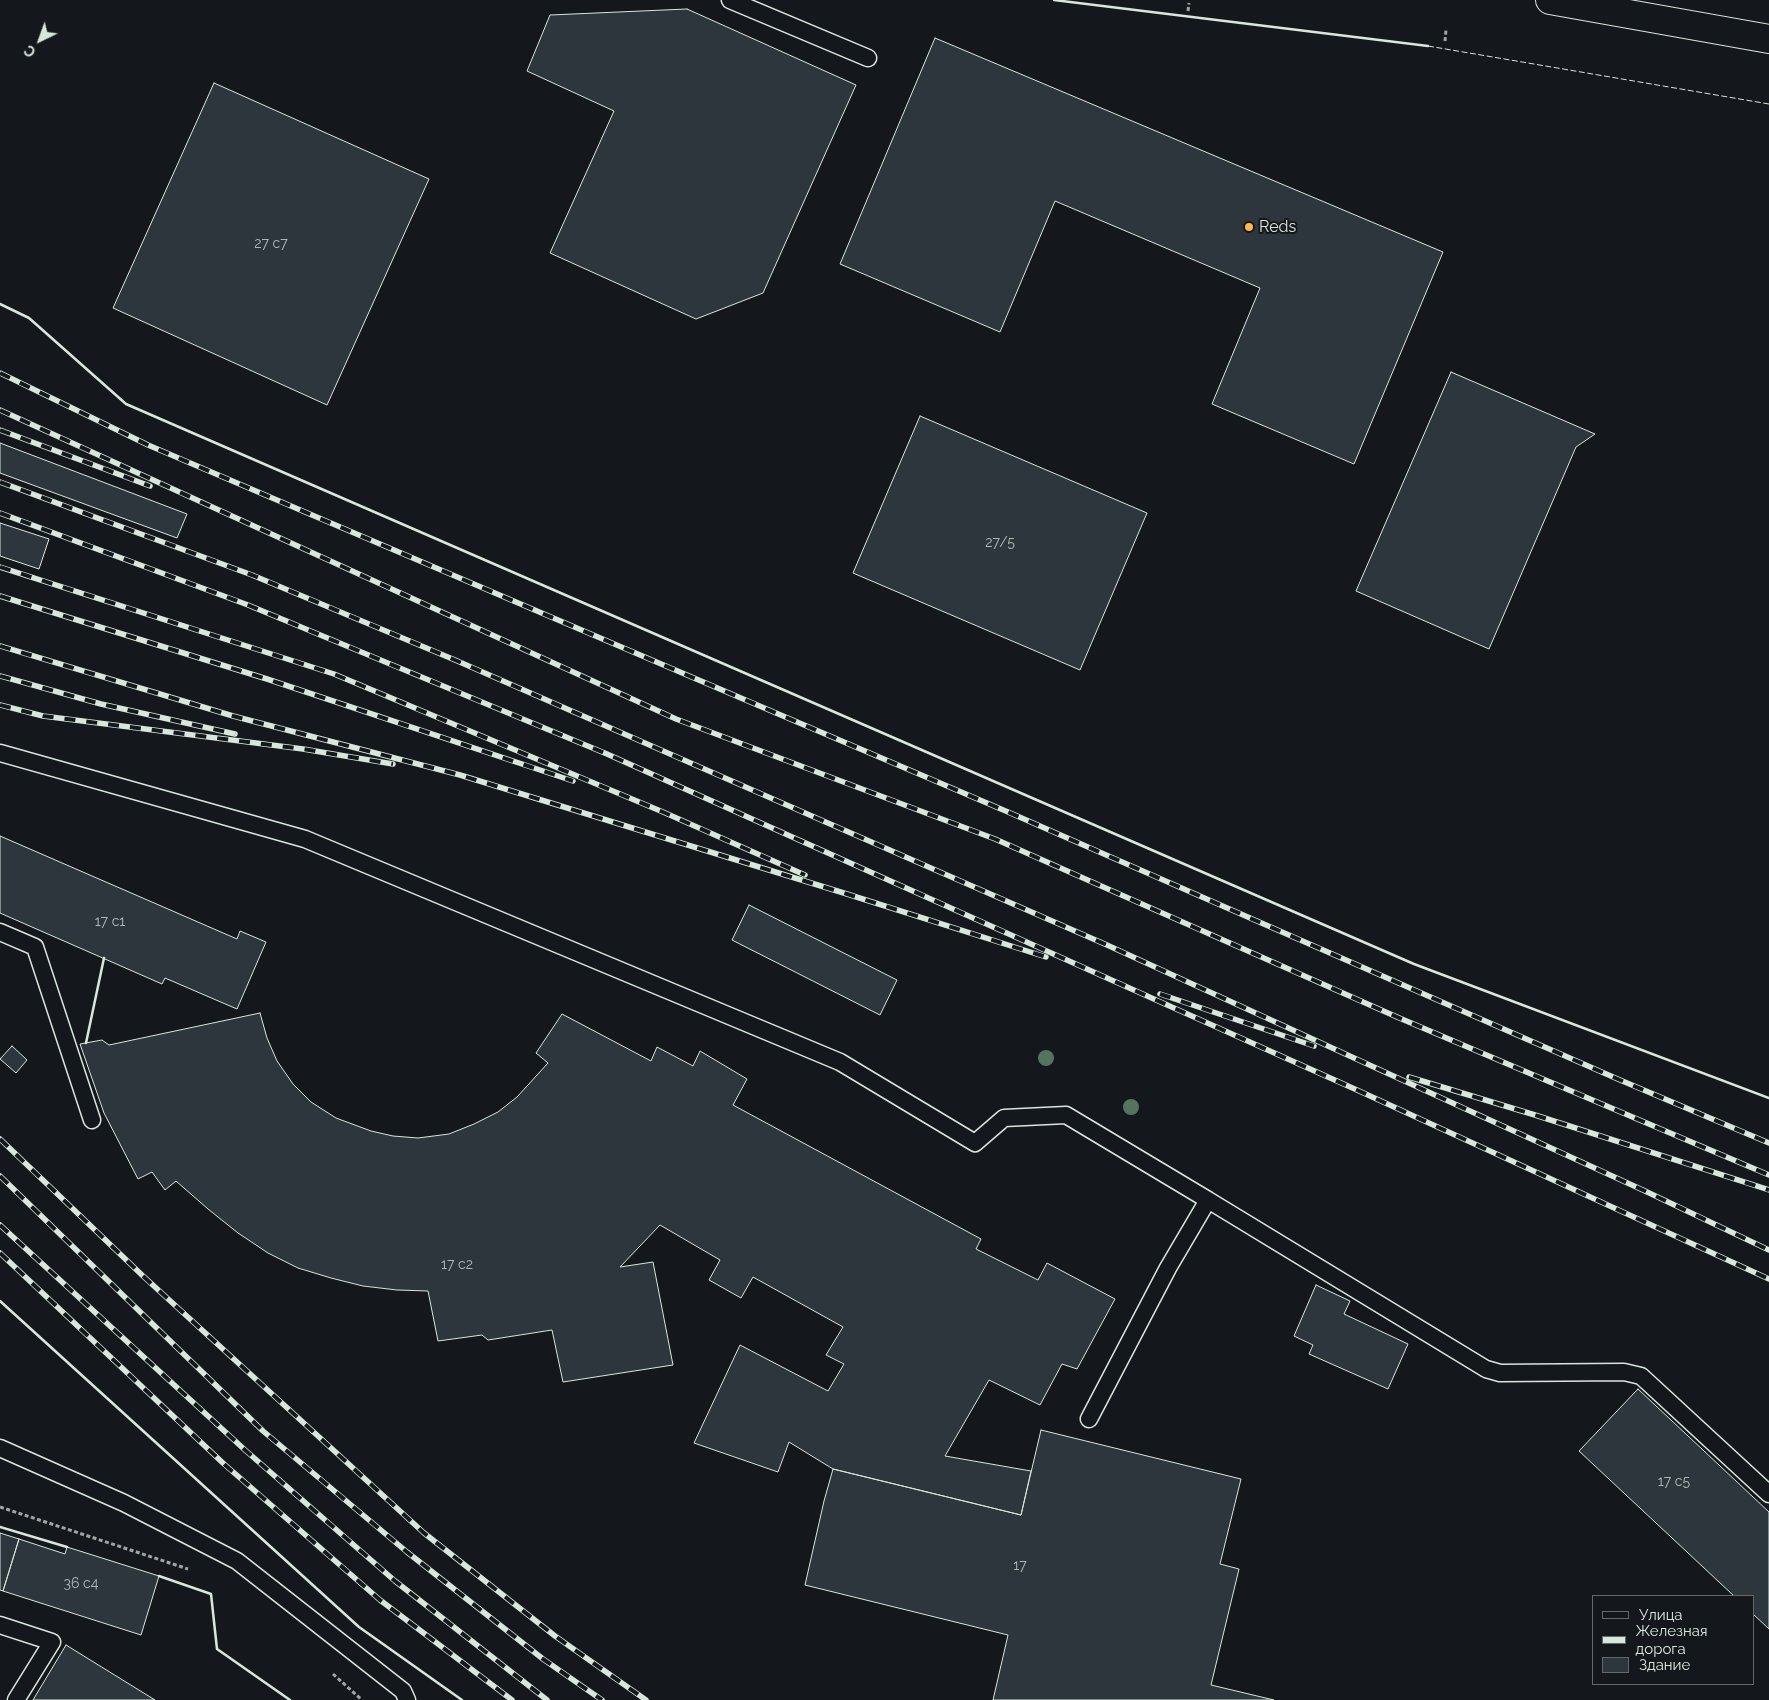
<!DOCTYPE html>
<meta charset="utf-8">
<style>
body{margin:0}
#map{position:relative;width:1769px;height:1700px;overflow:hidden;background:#14181c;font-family:Raleway,sans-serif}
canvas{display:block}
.legend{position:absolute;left:1592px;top:1595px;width:162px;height:90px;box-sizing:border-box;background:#14181c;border:1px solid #626a69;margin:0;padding:6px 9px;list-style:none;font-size:15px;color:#d8e6dc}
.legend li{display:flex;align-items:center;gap:10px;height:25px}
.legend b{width:25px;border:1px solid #626a69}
.north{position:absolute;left:15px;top:15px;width:50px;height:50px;-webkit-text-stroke:4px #14181c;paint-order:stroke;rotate:222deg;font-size:14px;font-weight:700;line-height:20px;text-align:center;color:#d8e6dc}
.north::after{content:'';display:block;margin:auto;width:18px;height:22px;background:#d8e6dc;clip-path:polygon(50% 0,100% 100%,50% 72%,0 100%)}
</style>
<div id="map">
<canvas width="1769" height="1700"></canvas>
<ul class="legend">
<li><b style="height:6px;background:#14181c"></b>Улица</li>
<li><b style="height:6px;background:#d8e6dc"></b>Железная дорога</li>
<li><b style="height:14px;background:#2c363c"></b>Здание</li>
</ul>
<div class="north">С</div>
</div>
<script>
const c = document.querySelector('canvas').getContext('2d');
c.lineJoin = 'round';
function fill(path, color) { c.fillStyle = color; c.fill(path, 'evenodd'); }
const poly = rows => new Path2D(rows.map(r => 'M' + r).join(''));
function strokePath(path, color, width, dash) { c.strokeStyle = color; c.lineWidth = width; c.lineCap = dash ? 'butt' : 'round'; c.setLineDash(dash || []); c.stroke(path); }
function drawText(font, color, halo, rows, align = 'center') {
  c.font = font + ' Raleway,sans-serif'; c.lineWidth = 4; c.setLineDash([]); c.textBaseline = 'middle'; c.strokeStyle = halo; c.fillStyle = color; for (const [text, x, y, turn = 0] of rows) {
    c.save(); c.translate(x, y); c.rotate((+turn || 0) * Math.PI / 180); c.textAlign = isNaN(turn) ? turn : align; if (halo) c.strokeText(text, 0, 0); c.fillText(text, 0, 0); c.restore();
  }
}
const building = poly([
 [687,9,856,85,763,293,696,319,550,253,614,111,527,71,550,15,687,9],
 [935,38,1443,252,1354,464,1212,404,1260,288,1055,201,1000,332,840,264,935,38],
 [214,83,429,179,327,405,113,308,214,83],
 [1451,372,1595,434,1576,447,1489,649,1356,591,1451,372],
 [920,416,1147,513,1080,670,853,573,920,416],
 [0,443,187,514,177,538,0,473,0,443],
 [0,523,49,539,39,569,0,556,0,523],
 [0,836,237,939,240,931,266,942,237,1009,165,978,162,984,0,913,0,836],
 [749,905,897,980,880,1015,732,940,749,905],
 [260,1013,267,1038,277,1061,293,1084,311,1102,336,1118,371,1131,393,1136,418,1138,449,1134,474,1124,498,1112,517,1097,548,1063,536,1053,562,1014,651,1061,657,1047,693,1066,700,1051,747,1079,733,1105,981,1239,976,1249,1038,1280,1047,1263,1115,1299,1077,1369,1062,1364,1040,1405,989,1380,945,1456,1031,1471,1021,1515,833,1469,789,1442,778,1472,694,1443,740,1345,828,1391,844,1364,826,1355,843,1327,753,1277,741,1298,709,1280,720,1260,660,1225,620,1267,653,1262,673,1365,563,1382,552,1330,488,1340,482,1335,438,1341,428,1291,397,1290,363,1286,331,1278,298,1268,268,1253,238,1233,208,1209,176,1181,165,1190,152,1172,138,1179,104,1113,80,1044,102,1040,109,1045,260,1013],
 [12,1046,27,1060,16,1073,0,1059,12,1046],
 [1316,1285,1350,1301,1344,1314,1408,1344,1388,1389,1309,1354,1313,1345,1294,1336,1316,1285],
 [1638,1389,1769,1512,1769,1629,1753,1614,1753,1596,1734,1596,1579,1451,1638,1389],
 [1041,1430,1241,1479,1220,1564,1239,1569,1211,1685,1274,1700,993,1700,1008,1635,805,1585,824,1501,833,1469,1021,1515,1041,1430],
 [0,1533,19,1539,3,1591,0,1590,0,1533],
 [19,1539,65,1554,67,1547,159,1576,141,1635,3,1591,19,1539],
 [66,1645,155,1700,33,1700,66,1645]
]);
fill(building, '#2c363c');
strokePath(building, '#d8e6dc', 1);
const service = poly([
 [730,0,868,58],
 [0,753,305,839,840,1062,975,1143,1004,1118,1066,1115,1208,1200],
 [0,932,35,947,92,1120],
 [1089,1419,1168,1268,1208,1200,1486,1369,1500,1373,1624,1372,1641,1376,1769,1494],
 [0,1448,124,1503,237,1561,403,1691,407,1700],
 [0,1625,52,1642,16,1700]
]);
const secondary = poly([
 [1550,0,1769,39]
]);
strokePath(service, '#d8e6dc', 19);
strokePath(secondary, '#d8e6dc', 30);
strokePath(poly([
 [1188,11,1189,3],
 [1445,41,1446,30],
 [0,1507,188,1569],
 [333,1674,362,1700]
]), '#9da8a2', 3, [4, 2.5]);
strokePath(service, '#14181c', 16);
strokePath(secondary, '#14181c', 28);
const rail = poly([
 [0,373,148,445,1008,812,1620,1080,1769,1143],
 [0,410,676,719,995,839,1397,1017,1769,1175],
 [0,430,150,486],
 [0,482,252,575,455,660,1107,945,1645,1191,1769,1250],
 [0,513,248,605,607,754,1357,1090,1769,1279],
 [0,567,334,674,663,812,805,875],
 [0,596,267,679,573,781],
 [0,646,233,716,460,775,847,894,1046,957],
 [0,676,101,704,235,734],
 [0,705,43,716,303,749,393,764],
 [1160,994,1314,1046],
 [1409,1077,1535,1115,1769,1190],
 [0,1139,143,1276,424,1533,555,1636,646,1700],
 [0,1176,263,1431,407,1552,543,1659,602,1700],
 [0,1225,245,1450,395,1581,547,1700],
 [0,1253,224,1464,380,1600,512,1700]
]);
strokePath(rail, '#d8e6dc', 5.5);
strokePath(rail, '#14181c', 4, [11]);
strokePath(poly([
 [1428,46,1769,104]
]), '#d8e6dc', 1, [6, 2.5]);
strokePath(poly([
 [1054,0,1428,46],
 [0,304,29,318,126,404,1414,964,1769,1098],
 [86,1043,104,958],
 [0,1301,359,1627,462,1700],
 [0,1527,67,1547],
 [159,1576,211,1594,217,1649,290,1700]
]), '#d8e6dc', 2.5);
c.fillStyle = '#55745f';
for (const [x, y] of [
 [1046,1058],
 [1131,1107]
]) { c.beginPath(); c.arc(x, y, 8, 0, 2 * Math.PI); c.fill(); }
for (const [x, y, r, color] of [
 [1249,227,5,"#ffb74d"]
]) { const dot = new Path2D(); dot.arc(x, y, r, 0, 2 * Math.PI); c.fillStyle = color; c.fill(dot); strokePath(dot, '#14181c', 2); }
drawText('14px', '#adbab4', null, [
 ["27 с7",271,244],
 ["27/5",1000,543],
 ["17 с1",110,922],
 ["17 с2",457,1265],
 ["17 с5",1674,1482],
 ["17",1020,1566],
 ["36 с4",81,1584]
]);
drawText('16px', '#d8e6dc', '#14181c', [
 ["Reds",1259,227]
], 'left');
</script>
